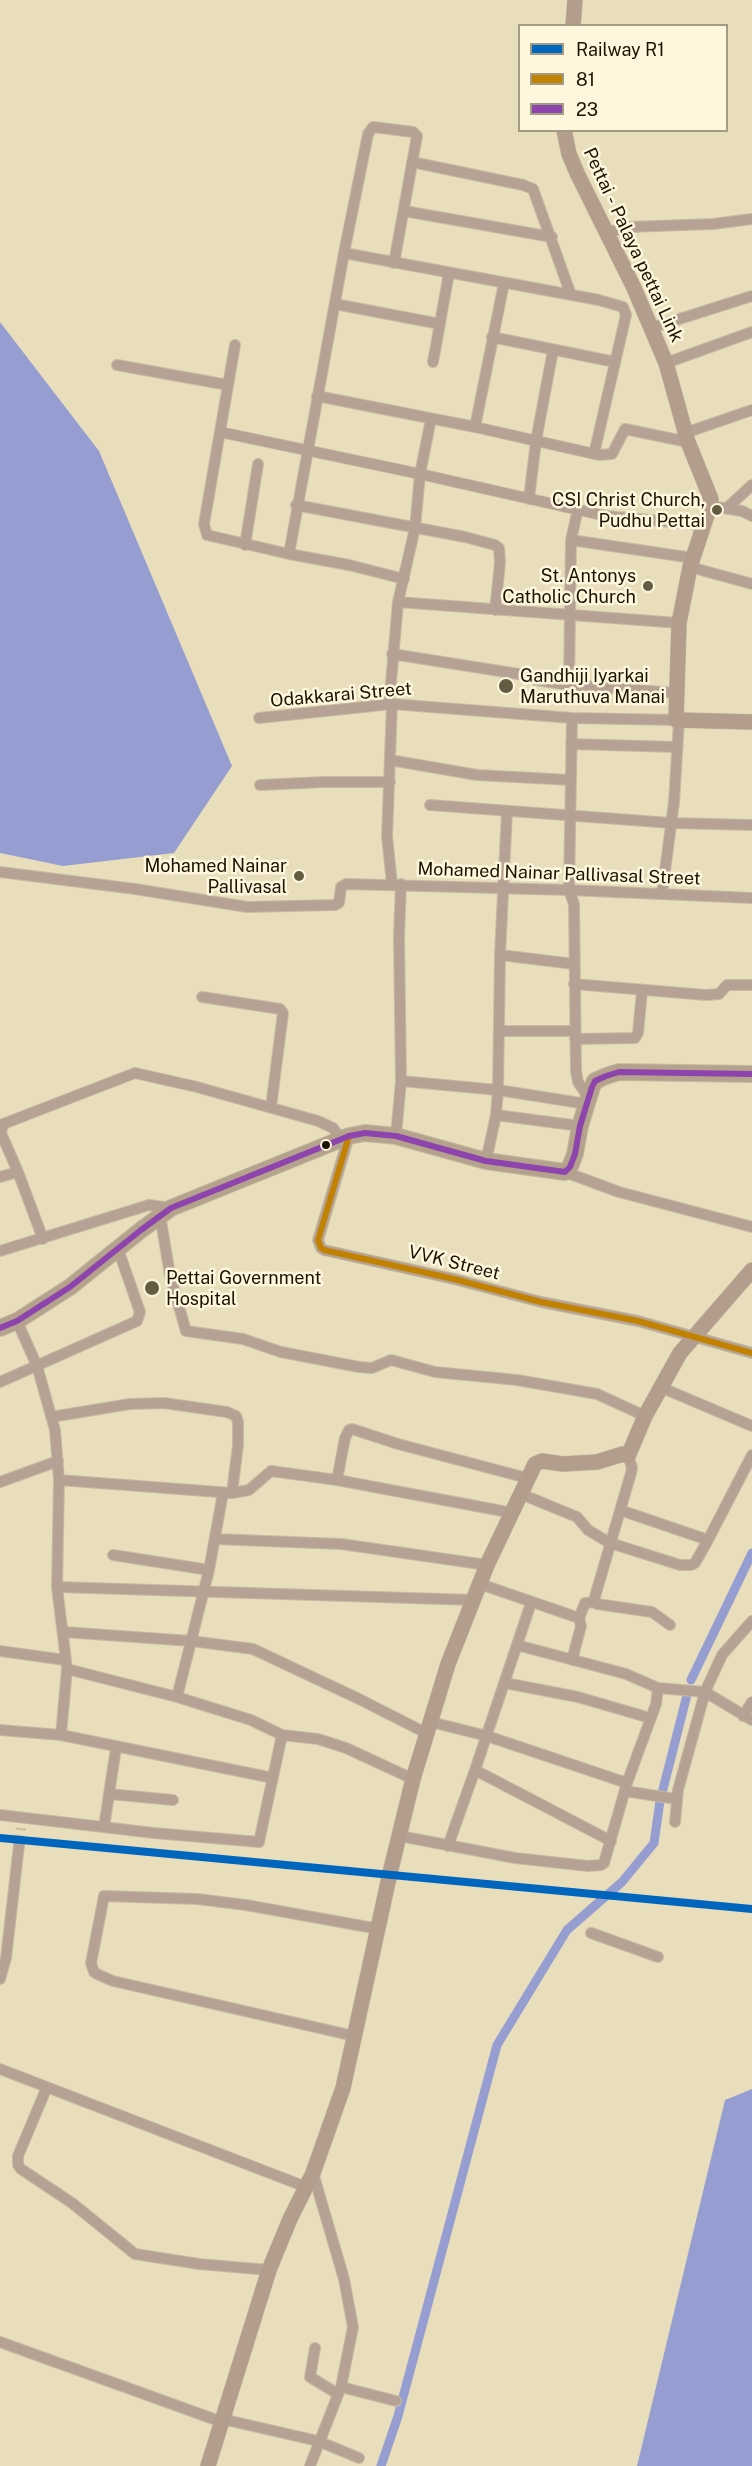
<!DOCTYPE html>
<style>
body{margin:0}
#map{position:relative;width:752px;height:2466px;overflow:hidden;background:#e9debc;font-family:"Public Sans",sans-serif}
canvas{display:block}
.legend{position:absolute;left:518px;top:24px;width:210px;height:108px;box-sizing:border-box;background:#fef7de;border:2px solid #a39c85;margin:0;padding:8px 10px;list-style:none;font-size:18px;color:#1b1400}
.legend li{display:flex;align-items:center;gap:12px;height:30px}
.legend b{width:30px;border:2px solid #a39c85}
</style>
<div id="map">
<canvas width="752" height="2466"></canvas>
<ul class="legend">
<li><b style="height:8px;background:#0065bd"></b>Railway R1</li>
<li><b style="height:8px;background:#c08200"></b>81</li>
<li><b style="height:8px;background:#8e44ad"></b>23</li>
</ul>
</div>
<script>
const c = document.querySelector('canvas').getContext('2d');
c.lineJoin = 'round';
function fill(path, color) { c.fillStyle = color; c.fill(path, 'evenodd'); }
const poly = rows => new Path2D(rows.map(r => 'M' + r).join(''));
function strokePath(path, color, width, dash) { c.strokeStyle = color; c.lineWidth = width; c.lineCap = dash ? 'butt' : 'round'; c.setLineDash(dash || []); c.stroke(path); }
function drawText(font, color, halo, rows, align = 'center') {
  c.font = font + ' "Public Sans",sans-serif'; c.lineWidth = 5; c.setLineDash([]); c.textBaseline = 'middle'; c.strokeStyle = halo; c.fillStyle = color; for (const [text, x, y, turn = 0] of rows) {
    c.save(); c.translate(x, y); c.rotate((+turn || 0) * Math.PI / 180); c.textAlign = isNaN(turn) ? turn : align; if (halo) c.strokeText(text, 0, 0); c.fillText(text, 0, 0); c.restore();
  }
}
fill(poly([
 [0,322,99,451,232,766,174,853,63,866,0,853],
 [752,2089,752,2466,637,2466,725,2100]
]), '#969ed1');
strokePath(poly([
 [691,1680,752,1553],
 [381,2466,398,2416,497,2045,567,1930,622,1882,654,1843,660,1801,687,1695]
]), '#969ed1', 9);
strokePath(poly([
 [19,1845,21,1828]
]), '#cac0a0', 10, [10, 5]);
const street = poly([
 [412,162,523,185,533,189,571,295],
 [404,211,552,237],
 [606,233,628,227,713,224,752,219],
 [344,253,599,300,623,307,626,315,594,454],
 [335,304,440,324],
 [651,328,752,296],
 [492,337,615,362],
 [235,345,204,524,207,535,289,554,349,565,404,579],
 [433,362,449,273],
 [666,363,752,332],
 [117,365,228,385],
 [317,396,475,427,599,455,612,454,625,429,688,442],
 [475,427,504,283],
 [220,432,420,474,606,516,705,525],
 [685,433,752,410],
 [529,499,536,441,553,350],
 [296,505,465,537,495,545,499,548,500,563,495,610],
 [710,506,742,511,752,516],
 [727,508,752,485],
 [571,540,693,558],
 [245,545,258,464],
 [289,554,344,253,368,134,373,127,413,132,417,136,394,263],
 [690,567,752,584],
 [398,602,679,623],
 [392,654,525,675,536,680,569,685,677,693],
 [569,685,571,540,578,509],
 [392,704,387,836,392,884],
 [389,705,398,602,415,528,420,474,431,419],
 [259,718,392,704,572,718,676,720],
 [572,718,569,890,574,904,576,1071,578,1082,588,1097],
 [571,744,676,747],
 [390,760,477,775,571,780],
 [260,785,324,782,390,782],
 [430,805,671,823,752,825],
 [0,872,135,889,247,907,335,905,339,903,341,887,346,884,569,890,752,898],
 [662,894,674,802,679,721],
 [500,955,574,964],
 [574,984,706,995,719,994,727,985,752,985],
 [202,997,280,1009,283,1013,271,1107],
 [500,1031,575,1031],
 [575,1039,635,1038,638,1033,642,991],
 [401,1081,498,1090,587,1104],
 [496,1115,580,1126],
 [349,1136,318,1240,321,1248,324,1250,454,1279,541,1302,638,1321,752,1353],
 [396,1136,401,1081,399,937,401,884],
 [486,1161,496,1115,498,1090,500,955,507,811],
 [18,1172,1,1133,3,1124,135,1073,197,1087,318,1121,333,1128,341,1139],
 [565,1172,619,1192,752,1227],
 [0,1177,18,1172,43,1239],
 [160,1215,170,1275,186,1331,243,1339,281,1352,359,1367,372,1368,391,1360,435,1372,517,1380,597,1394,645,1416],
 [0,1251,149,1205,171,1208],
 [17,1321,37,1366,55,1430,59,1480,57,1587,67,1669,177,1697,251,1720,282,1735,318,1739,346,1748,413,1779],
 [0,1382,137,1321,140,1312,118,1249],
 [660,1387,752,1426],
 [51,1417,130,1404,164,1403,227,1412,236,1416,238,1422,238,1445,232,1493],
 [628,1456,632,1467,631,1473,594,1600,597,1604,652,1612,670,1625],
 [59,1480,232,1493,249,1490,271,1471,337,1480,513,1513],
 [337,1480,345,1438,349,1430,352,1429,398,1444,527,1478],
 [0,1482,58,1461],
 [521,1494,577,1517,588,1530,610,1543,680,1565,691,1565,695,1563,708,1540,752,1455],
 [620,1510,708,1540],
 [215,1539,341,1544,487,1565],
 [113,1555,209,1570],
 [480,1584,579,1618,581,1626,572,1660],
 [57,1587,473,1600],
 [531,1603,475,1770,611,1841],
 [579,1618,585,1603,595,1602],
 [64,1632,191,1641,253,1649,359,1699,426,1733],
 [0,1651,65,1660],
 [505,1683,578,1697,650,1718],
 [658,1688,705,1692,752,1720],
 [177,1697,209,1570,223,1493],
 [743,1716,752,1702],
 [431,1722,487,1736,627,1783],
 [0,1730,61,1735,273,1778],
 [61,1735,67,1669],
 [625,1791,676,1799],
 [109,1794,173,1800],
 [0,1815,154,1833,259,1842,282,1735],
 [675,1822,678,1790,705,1692,722,1655,752,1621],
 [104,1827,116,1748],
 [400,1836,515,1858,588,1866,601,1865,604,1863,627,1783,656,1704,658,1688,626,1674,517,1645],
 [448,1846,475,1770],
 [591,1933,658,1957],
 [0,1979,6,1958,19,1845],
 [354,2036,113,1981,99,1975,94,1972,91,1963,104,1896,197,1899,246,1905,379,1929],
 [0,2069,306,2187],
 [47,2087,18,2156,18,2165,21,2169,72,2203,135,2254,199,2264,269,2270],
 [0,2342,222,2422],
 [315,2348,310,2377,338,2394],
 [341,2387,396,2401],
 [222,2419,318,2441,359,2458],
 [310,2466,341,2387,353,2327,344,2279,313,2173]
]);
const secondary = poly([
 [573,26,575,0],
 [564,130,569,154,577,173,634,288,666,363,688,442,711,499,710,506,690,567,679,623,676,720,752,722],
 [208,2466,269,2270,290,2219,313,2173,343,2088,390,1873,413,1779,448,1664,487,1565,535,1464,542,1461,563,1464,597,1462,623,1454,628,1456,645,1416,680,1353,752,1270]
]);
const primary = poly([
 [0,1328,17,1321,70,1287,141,1230,171,1208,349,1136,365,1133,396,1136,486,1161,565,1172,570,1167,575,1154,580,1126,592,1087,595,1081,606,1076,619,1072,752,1074]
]);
strokePath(street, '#c5bca1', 12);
strokePath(secondary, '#c5bca1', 16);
strokePath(primary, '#c5bca1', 18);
strokePath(street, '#b6a295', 10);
strokePath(secondary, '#b39e8e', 15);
strokePath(primary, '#b4a28d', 16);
strokePath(poly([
 [349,1136,318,1240,321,1248,324,1250,454,1279,541,1302,638,1321,752,1353]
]), '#c08200', 6);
strokePath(poly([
 [0,1328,17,1321,70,1287,141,1230,171,1208,349,1136,365,1133,396,1136,486,1161,565,1172,570,1167,575,1154,580,1126,592,1087,595,1081,606,1076,619,1072,752,1074]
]), '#8e44ad', 6);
strokePath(poly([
 [0,1838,752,1909]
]), '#0065bd', 8);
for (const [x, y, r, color] of [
 [717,510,6,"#635b42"],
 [648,586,6,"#635b42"],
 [506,686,8,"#635b42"],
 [299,876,6,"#635b42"],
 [326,1145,5,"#1b1400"],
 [152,1288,8,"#635b42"]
]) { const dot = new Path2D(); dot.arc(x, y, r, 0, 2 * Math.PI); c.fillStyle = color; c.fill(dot); strokePath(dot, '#fef7de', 2); }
drawText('18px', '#1b1400', '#fef7de', [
 ["Pettai - Palaya pettai Link",633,245,65],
 ["Odakkarai Street",341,695,-5],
 ["Mohamed Nainar Pallivasal Street",559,874,2],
 ["VVK Street",454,1263,14]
]);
drawText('18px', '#1b1400', '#fef7de', [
 ["CSI Christ Church,",705,500],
 ["Pudhu Pettai",705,521],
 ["St. Antonys",636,576],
 ["Catholic Church",636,597],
 ["Gandhiji Iyarkai",520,676,"left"],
 ["Maruthuva Manai",520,697,"left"],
 ["Mohamed Nainar",287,866],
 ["Pallivasal",287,887],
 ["Pettai Government",166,1278,"left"],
 ["Hospital",166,1299,"left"]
], 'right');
</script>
